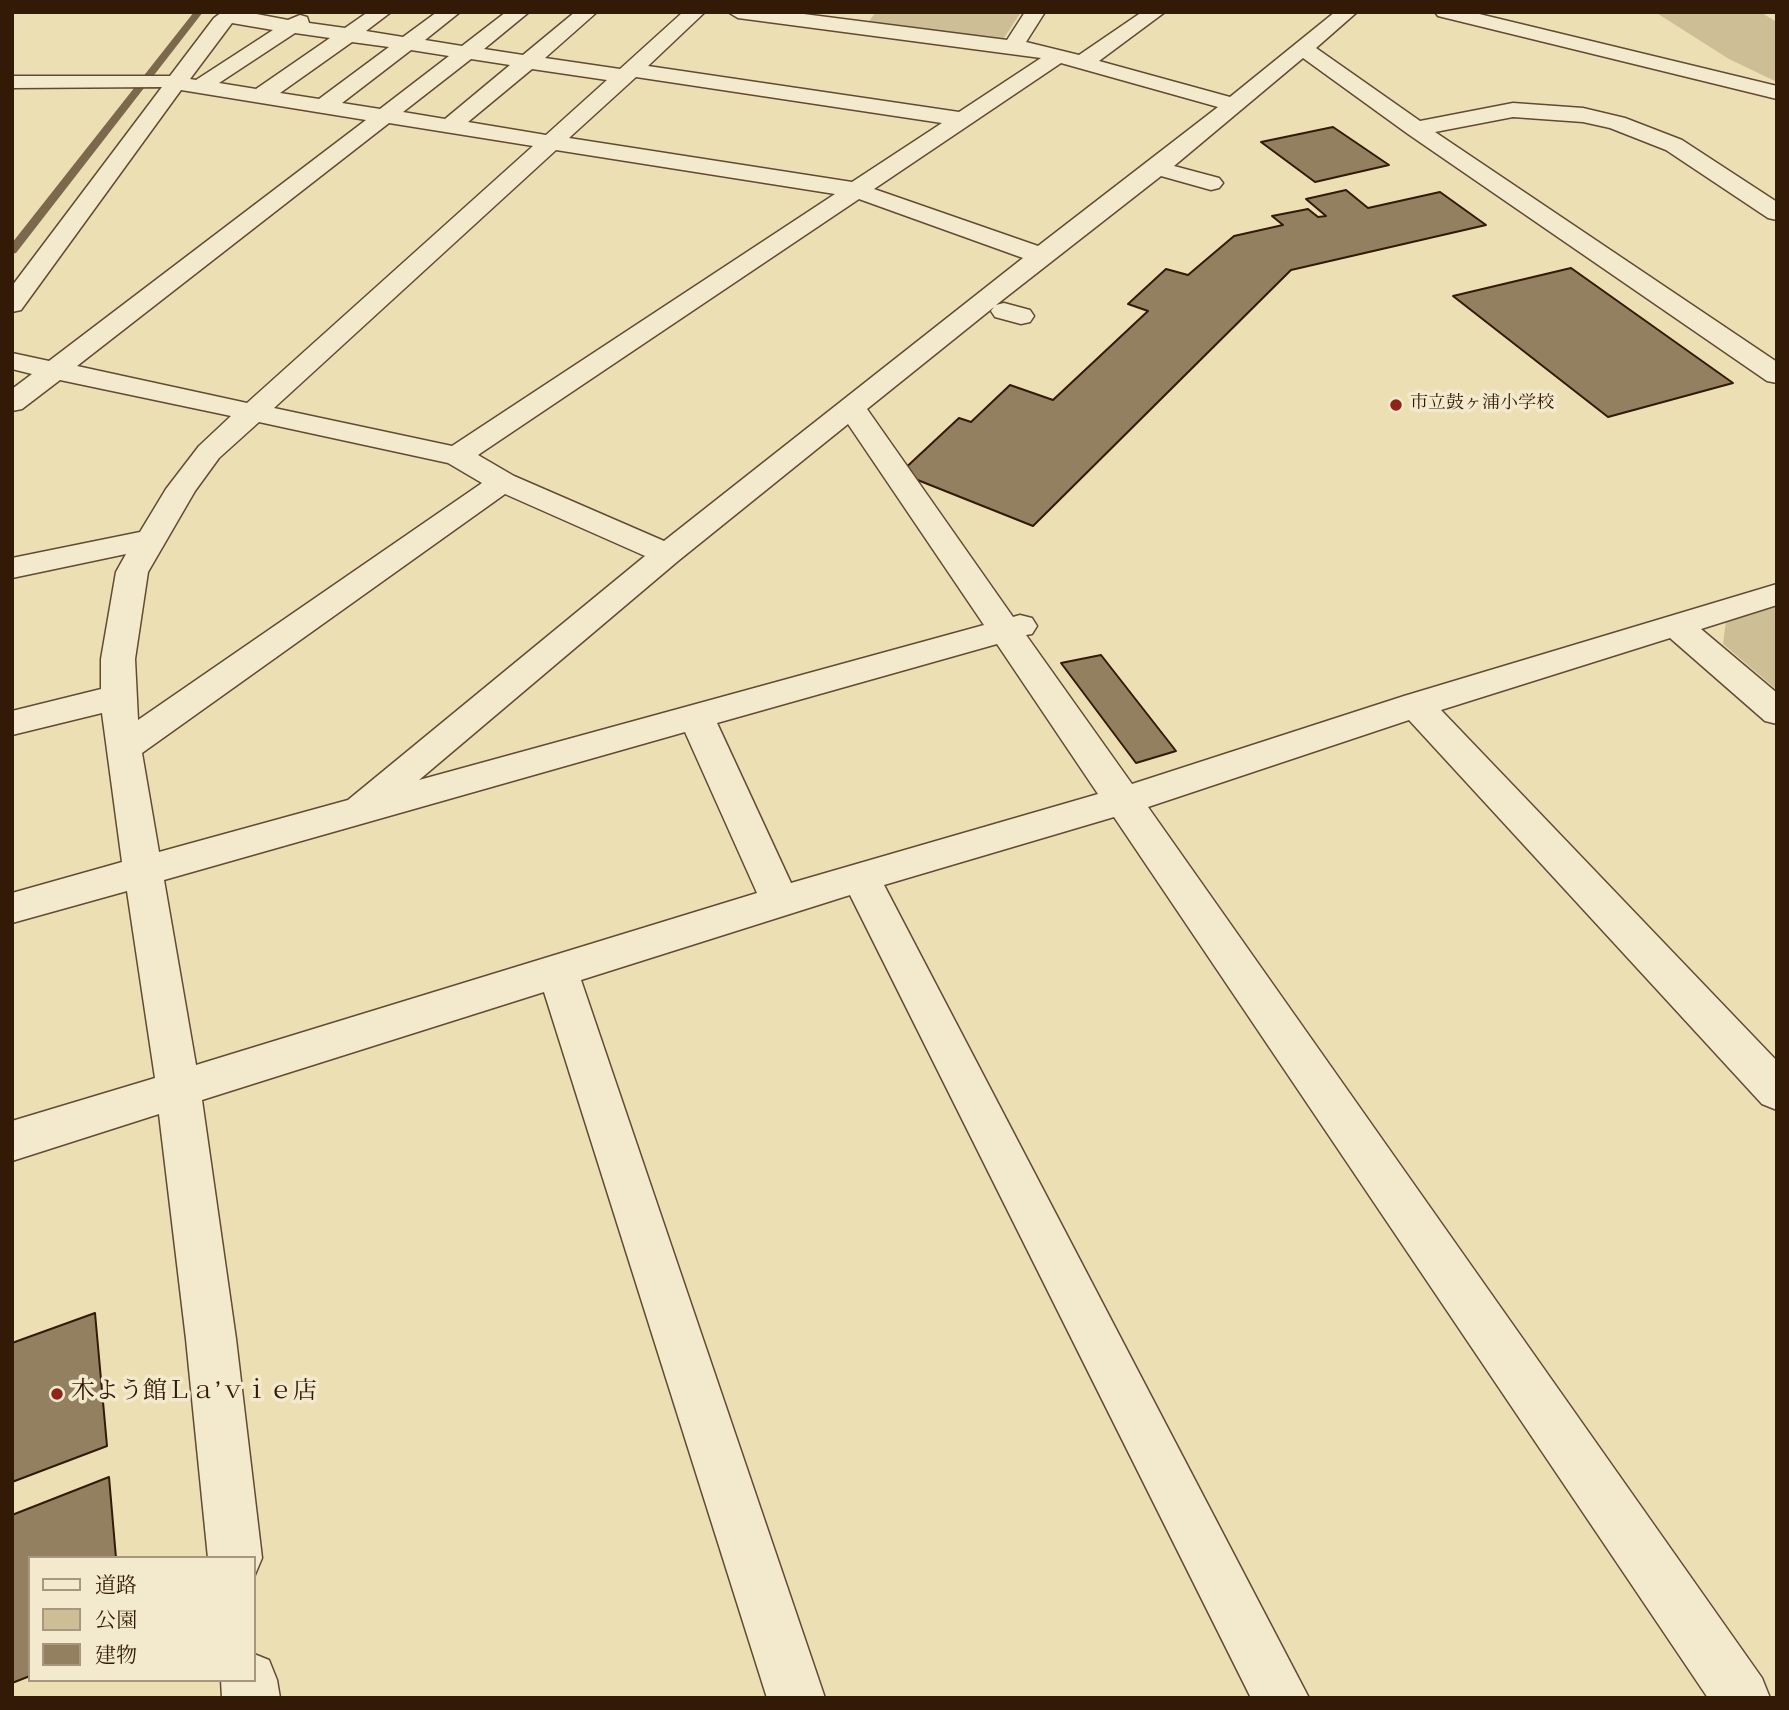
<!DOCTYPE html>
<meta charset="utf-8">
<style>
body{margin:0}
#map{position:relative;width:1789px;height:1710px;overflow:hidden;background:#ecdfb4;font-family:Vollkorn,"Noto Serif JP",serif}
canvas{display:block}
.frame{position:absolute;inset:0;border:14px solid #331a06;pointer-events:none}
.legend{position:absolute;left:28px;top:1556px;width:228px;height:126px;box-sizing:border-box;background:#f3eace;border:2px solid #a6977e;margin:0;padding:9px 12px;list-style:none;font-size:21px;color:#331a06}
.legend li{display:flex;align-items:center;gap:14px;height:35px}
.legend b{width:35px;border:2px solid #a6977e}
</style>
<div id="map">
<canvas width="1789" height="1710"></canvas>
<div class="frame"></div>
<ul class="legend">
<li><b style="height:9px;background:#f3eace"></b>道路</li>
<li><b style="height:19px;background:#cdbe96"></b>公園</li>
<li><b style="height:19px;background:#938060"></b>建物</li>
</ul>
</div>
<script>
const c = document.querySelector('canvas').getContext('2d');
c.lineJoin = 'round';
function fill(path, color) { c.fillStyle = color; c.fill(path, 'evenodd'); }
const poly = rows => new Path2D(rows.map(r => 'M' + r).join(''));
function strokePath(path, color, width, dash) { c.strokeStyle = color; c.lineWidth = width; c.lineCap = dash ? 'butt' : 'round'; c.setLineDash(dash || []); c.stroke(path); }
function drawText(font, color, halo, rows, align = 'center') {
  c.font = font + ' Vollkorn,"Noto Serif JP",serif'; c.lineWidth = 7; c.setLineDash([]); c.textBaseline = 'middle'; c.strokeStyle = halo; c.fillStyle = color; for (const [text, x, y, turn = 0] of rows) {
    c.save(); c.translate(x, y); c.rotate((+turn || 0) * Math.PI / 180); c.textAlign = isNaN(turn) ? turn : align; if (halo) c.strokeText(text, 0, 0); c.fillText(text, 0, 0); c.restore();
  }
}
fill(poly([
 [876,12,1021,12,1004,38,995,41,874,25,869,21],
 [1655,12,1760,12,1777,22,1777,82,1729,59],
 [1777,605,1777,690,1723,644,1726,621]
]), '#cdbe96');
fill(poly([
 [194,12,203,12,16,253,12,254,12,243,194,12]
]), '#7c684b');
const building = poly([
 [1333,127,1389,165,1315,182,1261,142,1333,127],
 [1346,190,1368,208,1440,192,1486,225,1291,270,1033,526,900,473,959,418,971,422,1010,385,1053,400,1148,311,1128,304,1166,269,1188,275,1234,236,1283,225,1272,216,1308,209,1318,217,1326,216,1306,199,1346,190],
 [1571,268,1733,383,1608,417,1453,296,1571,268],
 [1101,655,1176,751,1136,763,1061,663,1101,655],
 [95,1313,107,1446,12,1482,12,1343,95,1313],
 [109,1477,116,1558,30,1558,30,1676,12,1683,12,1515,109,1477]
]);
fill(building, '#938060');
strokePath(building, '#331a06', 2);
const minor = poly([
 [222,12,246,12,288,20,300,15,307,17,309,23,345,28,368,12,391,12,366,31,403,37,437,12,460,12,425,40,462,46,506,12,529,12,484,49,523,55,575,12,597,12,545,58,620,69,683,12,705,12,648,66,959,112,1041,58,738,18,728,12,788,12,1007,40,1025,12,1045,12,1026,42,1079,55,1142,12,1165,12,1099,61,1230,97,1335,12,1357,12,1316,48,1420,121,1513,103,1583,108,1625,118,1682,140,1777,202,1777,220,1768,218,1666,150,1610,128,1583,122,1513,117,1435,132,1777,362,1777,383,1767,381,1408,134,1303,58,1174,166,1219,178,1223,183,1219,188,1211,190,1161,176,996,305,1004,303,1030,310,1034,316,1030,322,1021,324,995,317,991,311,994,307,867,409,1013,617,1020,615,1032,618,1037,626,1032,634,1026,635,1132,784,1404,696,1777,584,1777,605,1701,629,1777,693,1777,724,1765,721,1670,638,1441,710,1777,1061,1777,1110,1762,1104,1409,720,1148,807,1762,1678,1770,1698,1708,1698,1114,817,884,885,1309,1698,1251,1698,850,895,581,980,825,1698,767,1698,544,992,202,1100,236,1339,262,1558,254,1577,254,1558,208,1558,186,1339,159,1114,12,1161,12,1121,155,1078,127,891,12,923,12,893,122,862,102,713,12,735,12,711,101,689,101,659,116,572,126,554,12,578,12,558,140,532,166,489,199,446,231,416,60,380,22,409,12,411,12,389,32,374,12,369,12,353,49,361,366,120,181,90,21,310,12,312,12,286,162,87,12,88,12,76,170,76,214,18,222,12],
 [232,23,273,30,196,80,190,79,232,23],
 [295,33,330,38,256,89,219,83,295,33],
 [352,42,389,47,319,99,280,93,352,42],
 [411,50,449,56,380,109,342,103,411,50],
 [471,59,510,65,445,119,403,112,471,59],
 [1061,63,1218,107,1038,246,874,189,1061,63],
 [532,69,607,80,546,135,468,122,532,69],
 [636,77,942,123,852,182,569,138,636,77],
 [389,123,533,146,247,403,77,366,389,123],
 [556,150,835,194,452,446,274,408,556,150],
 [859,199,1023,258,664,541,514,476,478,455,859,199],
 [259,422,448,463,482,483,138,720,135,659,148,572,195,491,219,458,259,422],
 [848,424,984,625,419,780,678,561,848,424],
 [505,494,645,556,348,800,159,852,142,753,505,494],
 [997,644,1098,794,791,883,717,723,997,644],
 [685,732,757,893,196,1065,164,880,685,732],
 [1435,12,1471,12,1777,86,1777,99,1438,16,1435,12],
 [254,1654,269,1660,277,1680,280,1698,222,1698,221,1680,254,1680,254,1654]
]);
strokePath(minor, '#614b32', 3);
fill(minor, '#f3eace');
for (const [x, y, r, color] of [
 [1396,405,7,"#8f2418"],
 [57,1394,7,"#8f2418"]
]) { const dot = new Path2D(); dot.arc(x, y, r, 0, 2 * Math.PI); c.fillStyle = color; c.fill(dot); strokePath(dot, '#f3eace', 2.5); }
drawText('18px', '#331a06', '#f3eace', [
 ["市立鼓ヶ浦小学校",1410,405]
], 'left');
drawText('24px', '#331a06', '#f3eace', [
 ["木よう館Ｌａ’ｖｉｅ店",71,1394]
], 'left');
</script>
